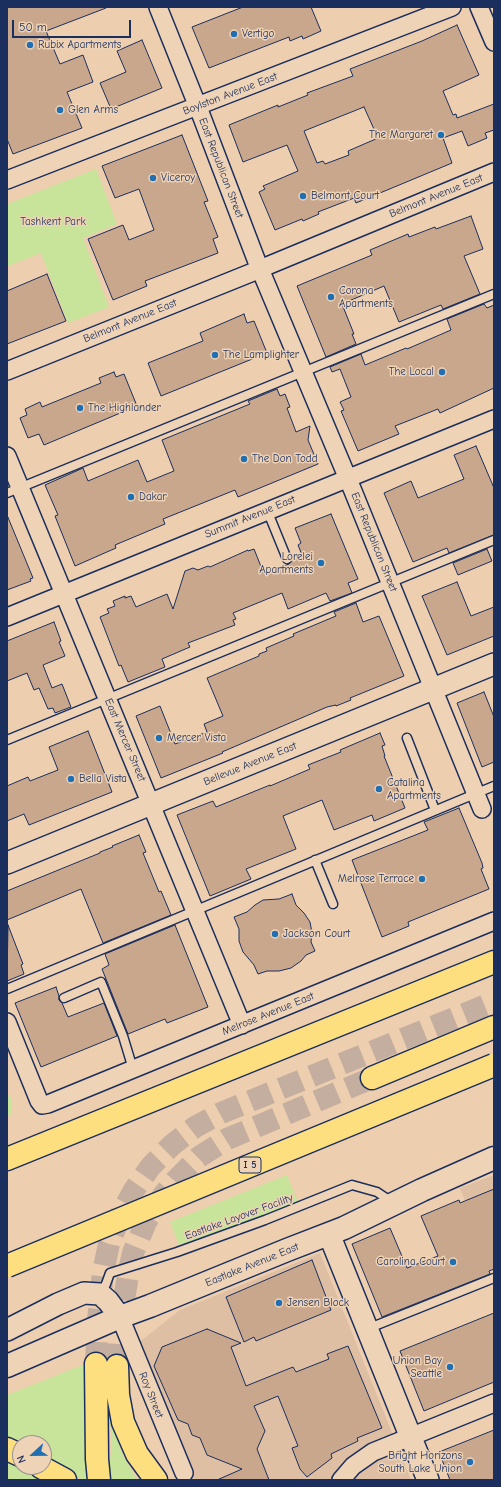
<!DOCTYPE html>
<style>
body{margin:0}
#map{position:relative;width:501px;height:1487px;overflow:hidden;background:#edceaf;font-family:"Comic Neue",sans-serif}
canvas{display:block}
.frame{position:absolute;inset:0;border:8px solid #1b2f5e;pointer-events:none}
.north{position:absolute;left:12px;top:1435px;width:40px;height:40px;box-sizing:border-box;background:#efd3b6;border:1px solid #9a9193;border-radius:50%;rotate:248deg;font-size:11px;font-weight:700;line-height:16px;text-align:center;color:#1b2f5e}
.north::after{content:'';display:block;margin:auto;width:14px;height:18px;background:#1f6fb2;clip-path:polygon(50% 0,100% 100%,50% 72%,0 100%)}
.scale{position:absolute;left:12px;top:20px;width:119px;height:18px;box-sizing:border-box;border:2px solid #1b2f5e;border-top:0;padding-left:5px;font-size:12px;line-height:14px;white-space:nowrap;color:#1b2f5e;-webkit-text-stroke:3px #efd3b6;paint-order:stroke}
</style>
<div id="map">
<canvas width="501" height="1487"></canvas>
<div class="frame"></div>
<div class="north">N</div>
<div class="scale">50 m</div>
</div>
<script>
const c = document.querySelector('canvas').getContext('2d');
c.lineJoin = 'round';
function fill(path, color) { c.fillStyle = color; c.fill(path, 'evenodd'); }
const poly = rows => new Path2D(rows.map(r => 'M' + r).join(''));
function strokePath(path, color, width, dash) { c.strokeStyle = color; c.lineWidth = width; c.lineCap = dash ? 'butt' : 'round'; c.setLineDash(dash || []); c.stroke(path); }
function drawText(font, color, halo, rows, align = 'center') {
  c.font = font + ' "Comic Neue",sans-serif'; c.lineWidth = 3; c.setLineDash([]); c.textBaseline = 'middle'; c.strokeStyle = halo; c.fillStyle = color; for (const [text, x, y, turn = 0] of rows) {
    c.save(); c.translate(x, y); c.rotate((+turn || 0) * Math.PI / 180); c.textAlign = isNaN(turn) ? turn : align; if (halo) c.strokeText(text, 0, 0); c.fillText(text, 0, 0); c.restore();
  }
}
fill(poly([
 [494,1175,494,1273,460,1188],
 [320,1253,411,1480,191,1480,137,1344,180,1310]
]), '#debfa4');
fill(poly([
 [96,169,117,224,83,238,109,307,68,323,41,253,8,266,7,204],
 [7,1094,12,1099,12,1114,7,1116],
 [287,1175,301,1210,179,1245,170,1222],
 [90,1362,90,1480,83,1480,44,1460,44,1443,20,1443,7,1441,7,1395],
 [109,1414,112,1414,121,1451,137,1480,110,1480,110,1461,112,1441],
 [7,1462,29,1471,43,1480,7,1480]
]), '#c8e49a');
const building = poly([
 [7,7,106,7,106,8,46,31,60,64,83,55,93,82,67,92,82,128,13,154,7,139,7,7],
 [243,7,311,7,321,31,303,39,302,36,290,41,289,37,209,68,192,27,243,7],
 [457,25,479,75,443,91,453,115,456,114,457,118,494,104,494,130,485,133,487,138,468,146,462,131,443,138,452,163,356,203,354,198,318,212,319,214,303,221,302,219,275,230,259,192,265,189,263,186,298,171,287,145,243,162,229,125,278,105,278,107,308,95,307,93,353,76,350,69,422,41,457,25],
 [364,107,378,138,348,151,349,155,325,164,323,161,317,163,304,131,364,107],
 [142,40,162,88,111,109,100,83,126,72,117,51,142,40],
 [182,135,208,201,204,202,218,237,213,239,218,253,145,281,147,286,113,300,88,239,123,225,129,240,154,230,139,189,115,198,102,166,182,135],
 [471,216,483,249,464,256,480,294,443,309,441,305,399,322,384,286,342,304,354,334,352,334,356,344,326,357,297,286,372,255,370,250,408,234,409,237,435,227,436,229,471,216],
 [47,274,66,321,7,344,7,291,47,274],
 [484,304,487,308,494,305,494,388,440,413,438,409,395,426,399,434,358,451,341,411,344,410,340,402,351,397,340,369,332,372,330,367,361,354,365,365,406,348,407,349,451,330,447,319,484,304],
 [244,314,247,323,254,321,267,353,161,396,148,363,203,341,200,333,244,314],
 [114,372,116,377,124,374,137,406,44,445,39,434,28,438,20,418,27,415,25,409,40,402,42,407,101,383,99,378,114,372],
 [277,389,280,396,285,394,290,407,287,408,296,432,310,426,308,440,318,464,238,497,235,490,163,519,165,524,115,545,116,548,75,566,55,516,58,515,45,485,83,468,88,481,138,460,147,482,174,471,162,440,250,404,248,401,277,389],
 [476,446,494,488,494,535,449,553,447,548,413,562,384,493,411,481,418,498,464,479,454,455,476,446],
 [331,514,358,579,348,583,352,593,330,601,326,593,288,609,282,593,233,613,236,619,233,620,235,625,188,643,190,647,162,659,165,667,128,682,121,665,119,666,100,617,109,613,107,609,115,606,113,601,125,596,125,598,131,596,136,607,167,594,173,609,185,571,193,568,198,570,208,566,210,567,248,550,248,551,254,549,264,574,289,564,292,559,302,555,298,545,301,543,295,528,331,514],
 [7,515,33,578,30,579,31,581,7,590,7,515],
 [487,549,492,561,458,575,453,563,487,549],
 [457,582,471,616,494,607,494,636,447,655,422,596,457,582],
 [356,603,363,622,379,616,404,676,350,698,351,700,336,706,336,705,327,707,222,752,223,753,161,778,136,716,160,706,175,744,207,732,204,724,223,716,207,678,259,656,259,654,267,651,266,648,294,636,293,634,336,616,334,612,356,603],
 [54,622,61,641,59,642,65,656,43,665,52,688,62,684,71,707,55,713,53,708,48,709,39,688,34,690,27,673,7,681,7,641,54,622],
 [484,692,494,717,494,762,482,767,457,703,484,692],
 [88,731,112,792,29,825,24,814,7,821,7,786,28,777,30,781,58,770,49,747,88,731],
 [380,733,385,745,382,746,385,756,384,756,405,808,374,821,372,815,334,830,322,800,283,816,296,849,246,869,251,879,210,896,177,815,213,801,216,807,270,785,270,786,310,769,308,765,341,752,340,750,380,733],
 [459,808,482,863,483,868,481,869,489,889,408,922,409,926,382,937,352,860,428,830,424,822,459,808],
 [139,835,146,852,143,853,159,892,161,891,171,915,103,943,81,889,7,920,7,891,100,853,100,852,113,847,112,846,139,835],
 [292,894,296,905,304,913,310,922,312,933,311,942,315,951,306,955,301,961,291,968,279,971,267,971,258,974,254,965,243,952,239,941,239,929,234,917,247,912,255,905,263,900,279,899,292,894],
 [8,925,23,964,21,965,24,974,7,981,8,925],
 [175,925,208,1007,167,1023,165,1019,128,1034,102,969,109,965,105,954,175,925],
 [56,987,59,996,59,1000,62,1003,68,1017,104,1003,117,1036,41,1067,15,1003,56,987],
 [494,1189,494,1269,489,1271,490,1274,382,1317,352,1244,390,1228,407,1268,438,1256,421,1216,459,1200,460,1203,494,1189],
 [312,1260,331,1310,256,1341,254,1337,244,1342,226,1297,312,1260],
 [494,1313,494,1382,424,1411,400,1351,494,1313],
 [207,1329,241,1343,231,1347,246,1386,293,1367,296,1372,329,1359,327,1354,348,1346,382,1428,357,1438,358,1441,331,1454,332,1458,307,1477,300,1469,292,1448,298,1446,278,1396,254,1406,265,1431,257,1449,269,1480,217,1480,242,1469,207,1455,200,1438,192,1435,188,1424,178,1420,154,1366,162,1347,207,1329],
 [494,1430,494,1480,450,1480,439,1452,494,1430]
]);
fill(building, '#c9a78d');
strokePath(building, '#1b2f5e', 1);
strokePath(poly([
 [96,1364,98,1320,103,1272,109,1244,120,1216,134,1190,151,1166,172,1145,195,1127,221,1113,494,1002],
 [117,1366,120,1323,129,1270,133,1253,146,1222,164,1194,175,1181,199,1157,227,1139,372,1078]
]), '#c3ae9f', 22, [22, 11]);
const service = poly([
 [7,493,494,294],
 [267,510,287,559],
 [407,738,435,810],
 [7,740,494,540],
 [315,860,333,904],
 [7,989,494,786],
 [64,998,101,982,123,1036,133,1069],
 [101,1293,106,1284,110,1273,177,1252,265,1220,352,1185,377,1192,392,1202],
 [367,1329,494,1278]
]);
const minor = poly([
 [158,7,198,107,257,262],
 [479,7,494,42],
 [7,180,452,7],
 [267,266,494,172],
 [263,276,353,491,482,809],
 [7,371,253,272],
 [7,456,242,1025],
 [7,617,494,419],
 [7,1022,39,1101,42,1105,48,1104,494,921],
 [120,1317,184,1473],
 [341,1480,353,1466,373,1452,494,1403]
]);
const tertiary = poly([
 [7,863,494,664],
 [329,1234,428,1480],
 [7,1330,58,1304,84,1293,100,1294,108,1301,120,1317]
]);
const secondary = poly([
 [7,1366,120,1317,150,1306,287,1250,344,1228,422,1190,494,1158]
]);
const motorway = poly([
 [372,1078,494,1027],
 [7,1159,494,962],
 [96,1364,97,1459,99,1480],
 [117,1366,118,1395,123,1422,137,1454,156,1480],
 [7,1449,20,1455],
 [41,1467,65,1480]
]);
strokePath(service, '#1b2f5e', 11);
strokePath(minor, '#1b2f5e', 20);
strokePath(tertiary, '#1b2f5e', 24);
strokePath(secondary, '#1b2f5e', 25);
strokePath(motorway, '#1b2f5e', 25);
strokePath(service, '#efd3b6', 8);
strokePath(minor, '#efd3b6', 17);
strokePath(tertiary, '#efd3b6', 21);
strokePath(secondary, '#efd3b6', 22);
strokePath(motorway, '#fedf80', 22);
const motorwayBridge = poly([
 [7,1266,494,1065]
]);
strokePath(motorwayBridge, '#1b2f5e', 25, []);
strokePath(motorwayBridge, '#fedf80', 22);
for (const [x, y, r, color] of [
 [234,34,4,"#1f6fb2"],
 [30,45,4,"#1f6fb2"],
 [60,110,4,"#1f6fb2"],
 [441,135,4,"#1f6fb2"],
 [153,178,4,"#1f6fb2"],
 [303,196,4,"#1f6fb2"],
 [331,297,4,"#1f6fb2"],
 [215,355,4,"#1f6fb2"],
 [442,372,4,"#1f6fb2"],
 [80,408,4,"#1f6fb2"],
 [244,459,4,"#1f6fb2"],
 [131,497,4,"#1f6fb2"],
 [321,563,4,"#1f6fb2"],
 [159,738,4,"#1f6fb2"],
 [71,779,4,"#1f6fb2"],
 [379,789,4,"#1f6fb2"],
 [422,879,4,"#1f6fb2"],
 [275,934,4,"#1f6fb2"],
 [453,1262,4,"#1f6fb2"],
 [279,1303,4,"#1f6fb2"],
 [450,1367,4,"#1f6fb2"],
 [470,1462,4,"#1f6fb2"]
]) { const dot = new Path2D(); dot.arc(x, y, r, 0, 2 * Math.PI); c.fillStyle = color; c.fill(dot); strokePath(dot, '#efd3b6', 1.5); }
for (const [x, y, w] of [
 [250,1165,22]
]) { const box = new Path2D(); box.roundRect(x - w / 2, y - 8, w, 16, 3); c.fillStyle = '#efd3b6'; c.fill(box); strokePath(box, '#1b2f5e', 1); }
drawText('bold 10px', '#1b2f5e', null, [
 ["I 5",250,1165]
]);
drawText('11px', '#1b2f5e', '#efd3b6', [
 ["Vertigo",242,34],
 ["Rubix Apartments",38,45],
 ["Glen Arms",68,110],
 ["The Margaret",433,135,"right"],
 ["Viceroy",161,178],
 ["Belmont Court",311,196],
 ["Corona",339,291],
 ["Apartments",339,304],
 ["The Lamplighter",223,355],
 ["The Local",434,372,"right"],
 ["The Highlander",88,408],
 ["The Don Todd",252,459],
 ["Dakar",139,497],
 ["Lorelei",313,557,"right"],
 ["Apartments",313,570,"right"],
 ["Mercer Vista",167,738],
 ["Bella Vista",79,779],
 ["Catalina",387,783],
 ["Apartments",387,796],
 ["Melrose Terrace",414,879,"right"],
 ["Jackson Court",283,934],
 ["Carolina Court",445,1262,"right"],
 ["Jensen Block",287,1303],
 ["Union Bay",442,1361,"right"],
 ["Seattle",442,1374,"right"],
 ["Bright Horizons",462,1456,"right"],
 ["South Lake Union",462,1469,"right"]
], 'left');
drawText('11px', '#1b2f5e', '#efd3b6', [
 ["Boylston Avenue East",230,94,-21],
 ["East Republican Street",221,168,69],
 ["Belmont Avenue East",436,196,-22],
 ["Belmont Avenue East",130,321,-22],
 ["Summit Avenue East",250,517,-22],
 ["East Republican Street",374,542,68],
 ["East Mercer Street",125,740,67],
 ["Bellevue Avenue East",250,764,-22],
 ["Melrose Avenue East",268,1014,-22],
 ["Eastlake Layover Facility",239,1217,-20],
 ["Eastlake Avenue East",252,1265,-22],
 ["Roy Street",151,1395,68]
]);
drawText('11px', '#2c4164', '#efd3b6', [
 ["Tashkent Park",53,222]
]);
</script>
